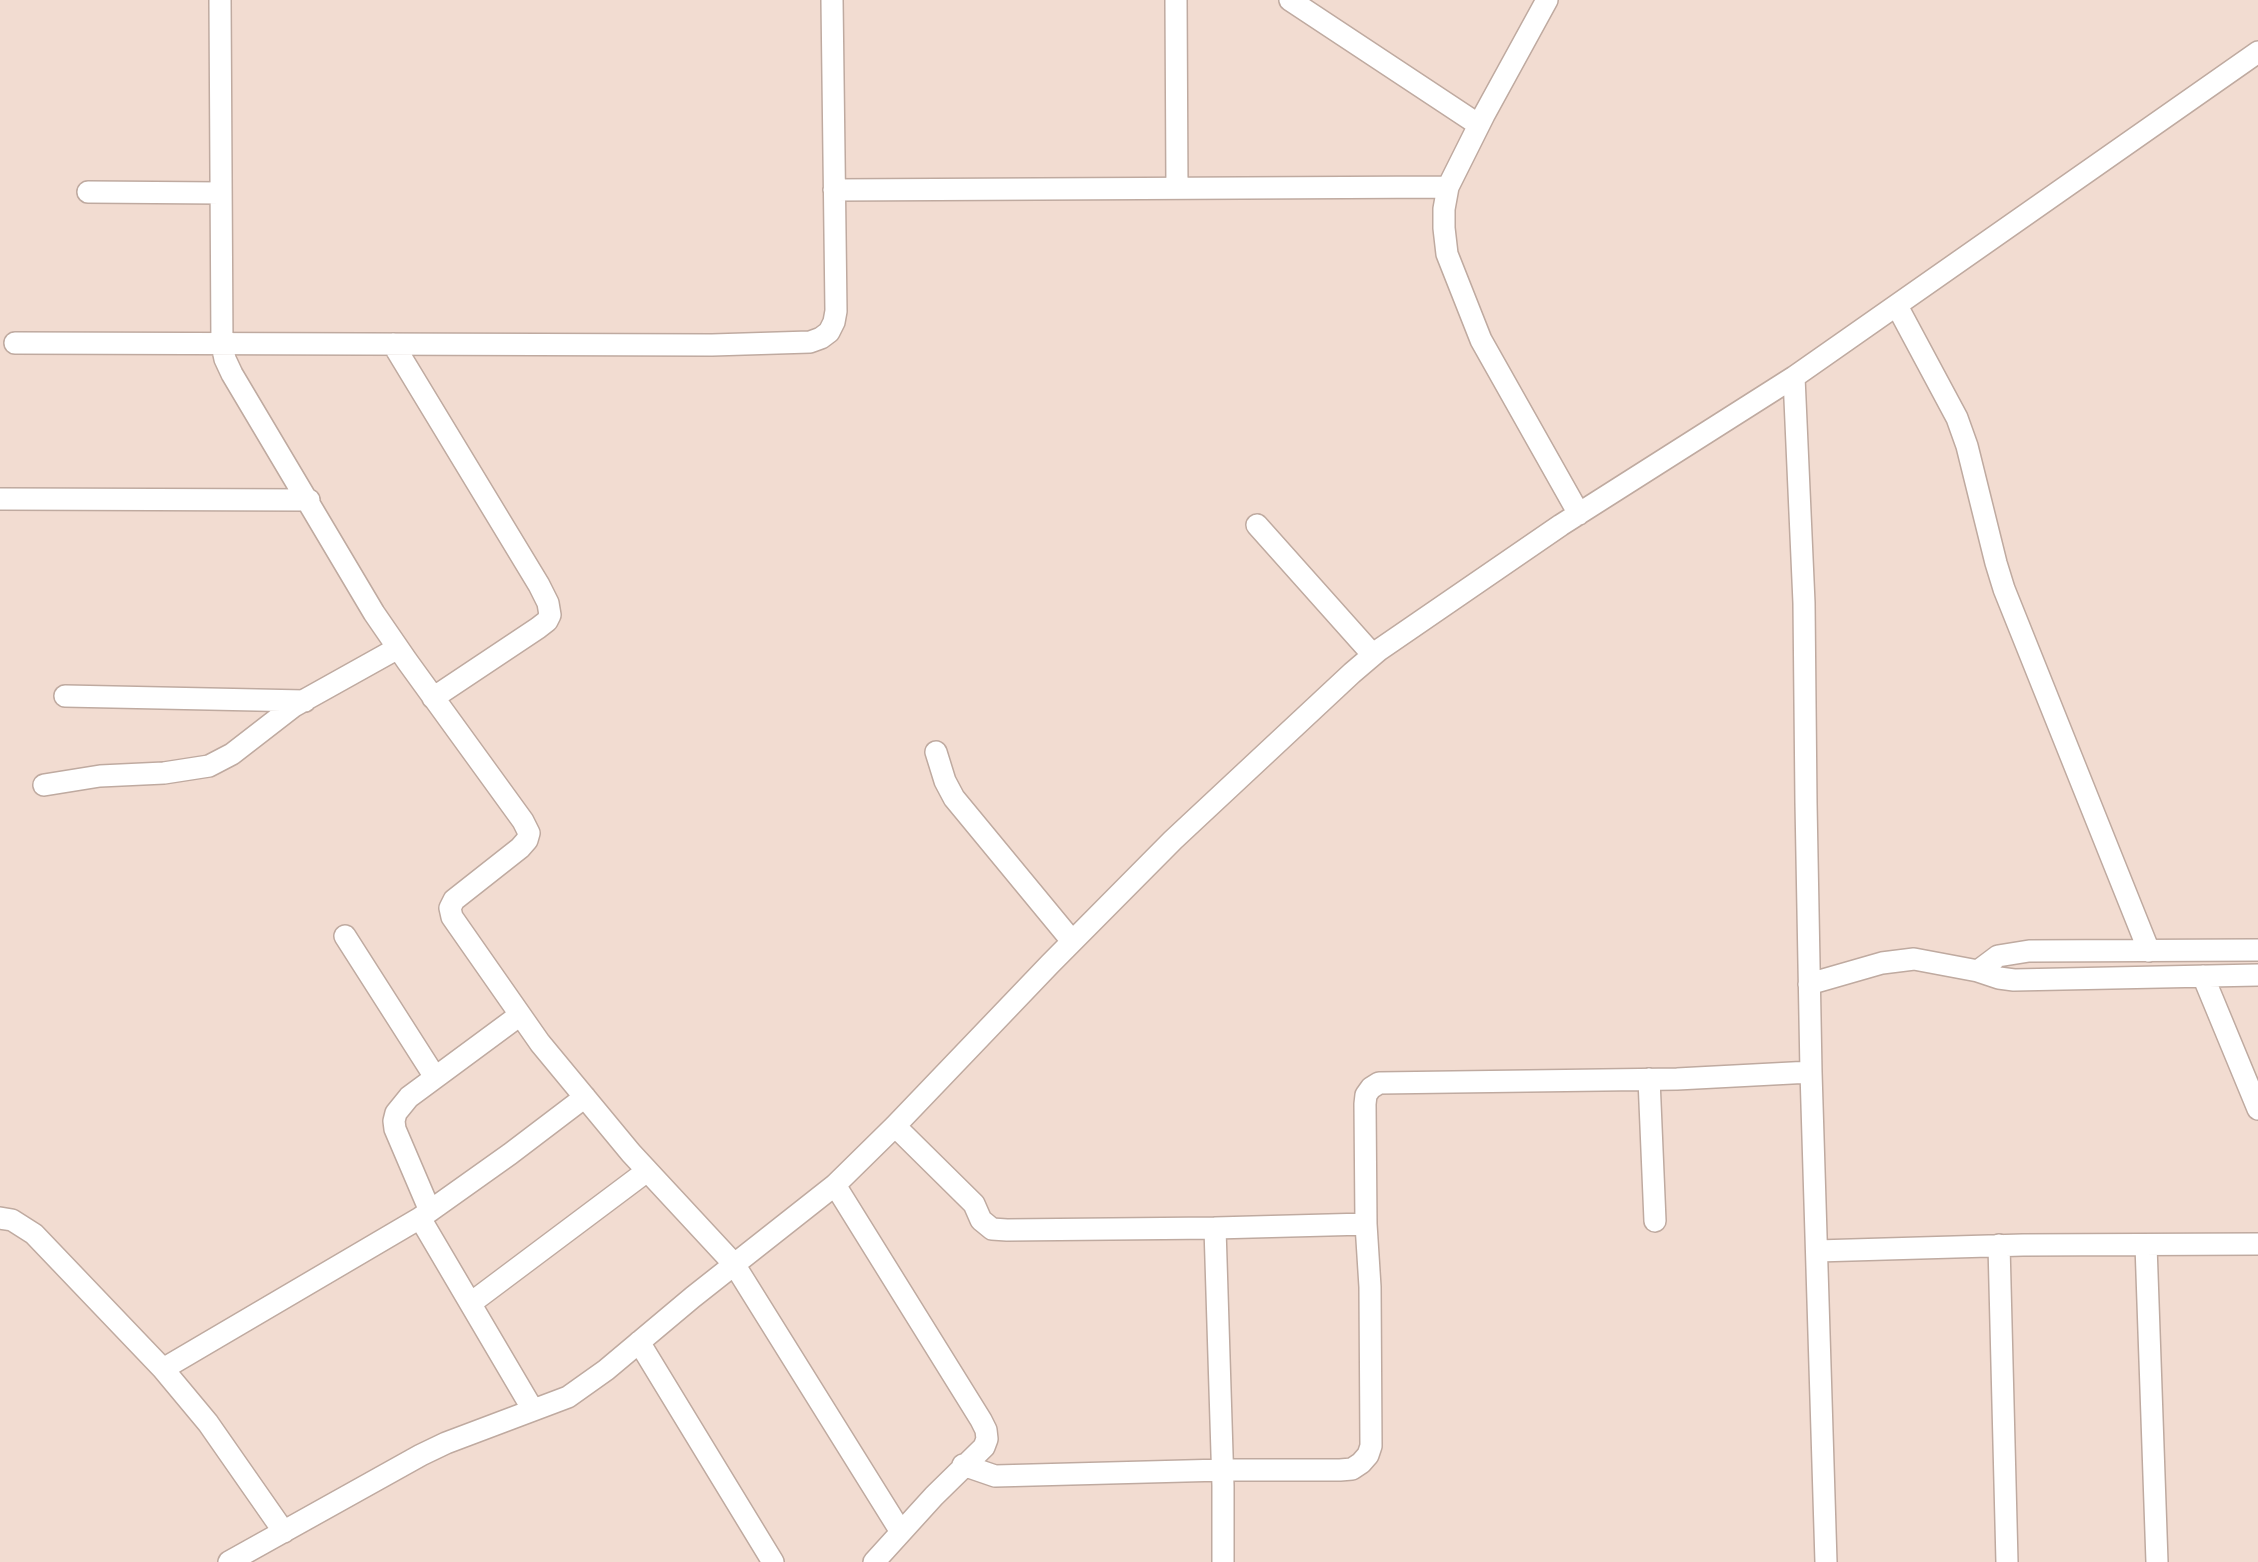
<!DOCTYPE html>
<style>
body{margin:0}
canvas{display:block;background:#f2dcd1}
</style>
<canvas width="2258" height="1562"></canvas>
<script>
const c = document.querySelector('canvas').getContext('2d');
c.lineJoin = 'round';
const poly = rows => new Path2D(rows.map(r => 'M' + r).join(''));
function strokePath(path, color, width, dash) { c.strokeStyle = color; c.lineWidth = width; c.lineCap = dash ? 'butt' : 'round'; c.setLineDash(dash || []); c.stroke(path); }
const minor = poly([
 [220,0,222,345,225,359,232,374,374,613,407,661,523,821,529,833,527,840,520,848,454,900,450,908,452,917,540,1043,631,1153,734,1264,901,1532],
 [1176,0,1177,188],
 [1290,0,1479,125],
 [1547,0,1484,115,1448,187,1444,209,1444,228,1447,254,1481,340,1579,514],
 [834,190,1448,187],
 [88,192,221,193],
 [1897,306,1957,418,1967,446,1996,563,2004,589,2149,951],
 [15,343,712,345,810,342,821,338,829,332,834,322,836,311,832,0],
 [393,344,539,585,548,603,550,615,547,621,538,628,433,698],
 [1794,377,1804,603,1806,803,1811,1072,1826,1562],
 [0,499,309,500],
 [1257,525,1373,655],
 [65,696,305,701],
 [936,752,945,781,954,798,1072,941],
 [44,785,100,776,164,773,209,766,232,754,294,706,398,648],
 [345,936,435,1077],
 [1978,971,1998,956,2029,951,2258,950],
 [2203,976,2258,1109],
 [1809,984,1882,963,1914,959,1978,971,1999,978,2014,980,2258,975],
 [1649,1079,1655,1221],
 [895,1126,974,1204,981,1220,992,1229,1007,1230,1215,1228,1366,1224],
 [835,1185,981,1420,986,1430,987,1439,984,1447,934,1496,874,1562],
 [430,1211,395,1129,394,1121,396,1113,409,1097,520,1015],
 [0,1218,12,1220,34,1234,163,1369,208,1423,284,1532],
 [420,1218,533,1410],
 [1215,1228,1223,1486,1223,1562],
 [1999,1245,2007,1562],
 [2146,1245,2157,1562],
 [1817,1251,2023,1245,2258,1244],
 [471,1303,647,1171],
 [639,1342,773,1562],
 [163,1369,420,1218,510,1154,585,1097],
 [963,1465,995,1476,1223,1470,1340,1470,1352,1469,1361,1463,1368,1455,1371,1446,1370,1287,1366,1224,1365,1104,1366,1095,1371,1088,1379,1083,1677,1079,1811,1072],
 [229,1562,421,1455,446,1443,568,1397,606,1370,693,1297,835,1185,895,1126,1050,964,1173,840,1352,673,1379,650,1561,525,1794,377,2258,52]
]);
strokePath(minor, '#bfaaa0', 24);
strokePath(minor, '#fff', 21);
</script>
